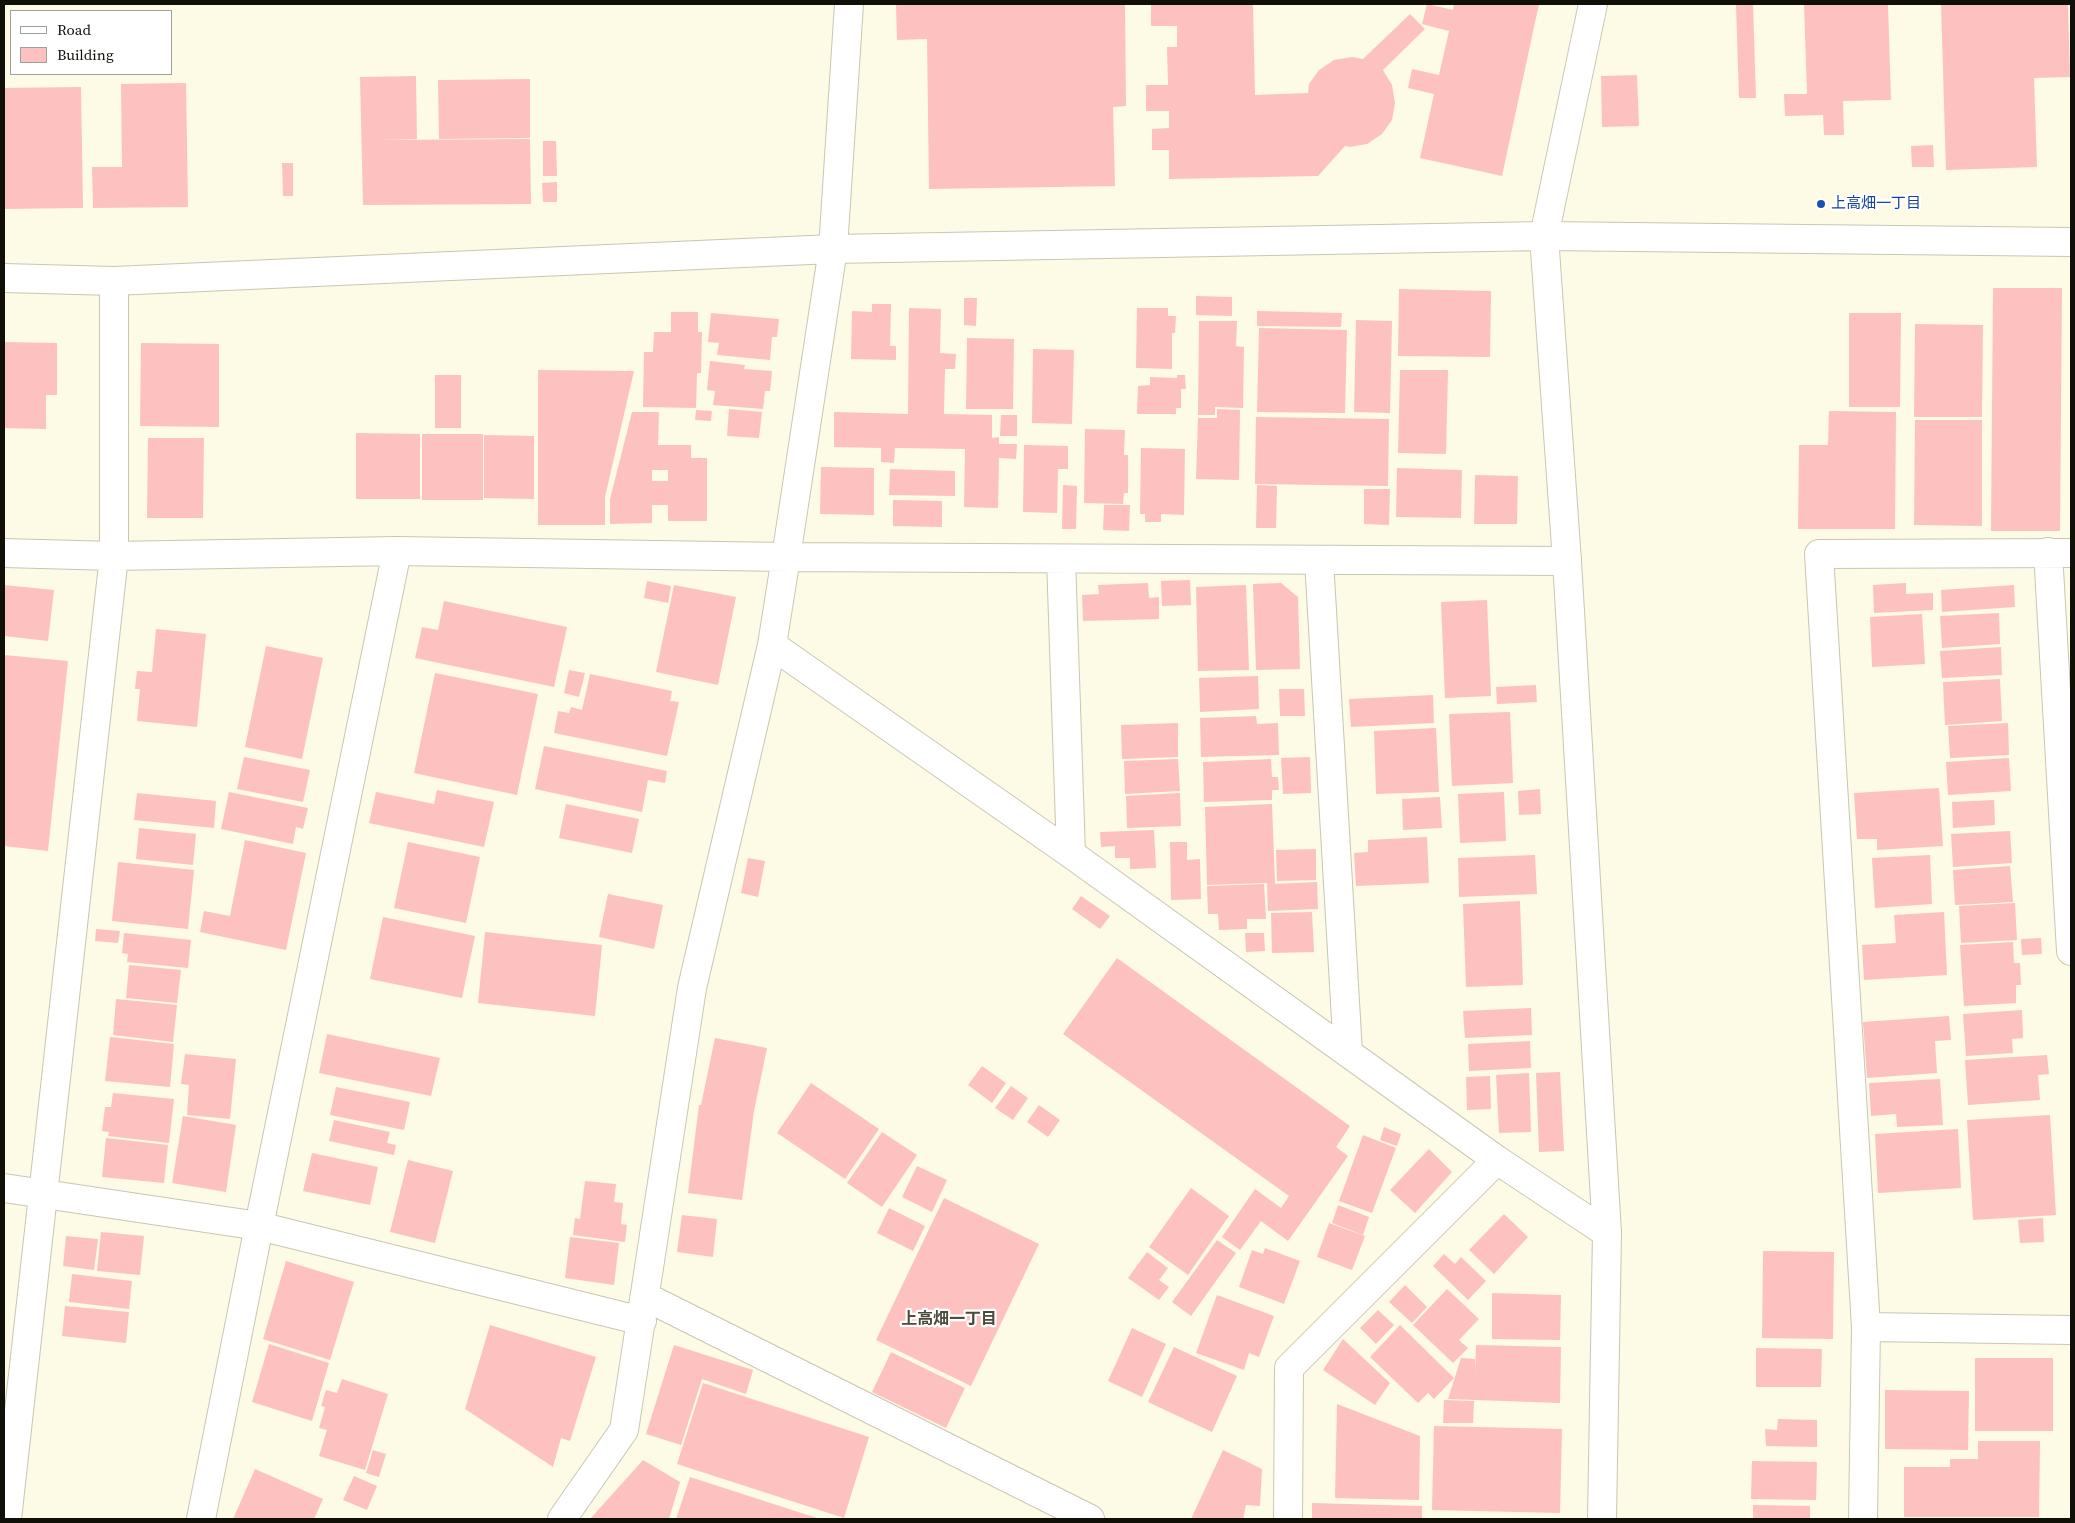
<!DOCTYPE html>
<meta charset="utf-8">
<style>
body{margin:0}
#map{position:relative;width:2075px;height:1523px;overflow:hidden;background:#fdfae6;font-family:"Source Serif 4",serif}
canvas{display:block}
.frame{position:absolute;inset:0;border:5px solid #100f08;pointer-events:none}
.legend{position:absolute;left:10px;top:10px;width:162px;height:65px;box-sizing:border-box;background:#fff;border:1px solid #9f9f9c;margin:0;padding:6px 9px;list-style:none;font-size:15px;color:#100f08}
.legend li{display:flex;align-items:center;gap:10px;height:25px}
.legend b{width:25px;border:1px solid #9f9f9c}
</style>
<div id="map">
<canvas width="2075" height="1523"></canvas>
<div class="frame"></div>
<ul class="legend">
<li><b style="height:6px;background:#fff"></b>Road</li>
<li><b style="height:14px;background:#fdc2c0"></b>Building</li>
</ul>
</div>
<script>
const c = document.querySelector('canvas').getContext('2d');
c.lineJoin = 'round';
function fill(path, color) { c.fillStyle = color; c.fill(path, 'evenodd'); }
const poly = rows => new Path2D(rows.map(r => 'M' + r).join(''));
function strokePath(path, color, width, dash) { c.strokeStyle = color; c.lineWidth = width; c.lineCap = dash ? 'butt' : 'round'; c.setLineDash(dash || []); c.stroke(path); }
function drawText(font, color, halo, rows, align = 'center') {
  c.font = font + ' "Source Serif 4","Noto Sans JP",serif'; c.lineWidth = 4.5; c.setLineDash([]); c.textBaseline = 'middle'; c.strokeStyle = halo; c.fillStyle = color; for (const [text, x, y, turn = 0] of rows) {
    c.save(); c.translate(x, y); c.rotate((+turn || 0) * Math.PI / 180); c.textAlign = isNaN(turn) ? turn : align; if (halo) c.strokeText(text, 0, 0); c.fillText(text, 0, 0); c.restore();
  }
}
fill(poly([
 [896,4,1125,4,1126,106,1113,107,1115,186,929,189,927,39,897,40],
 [1151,4,1253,4,1255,95,1308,93,1309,84,1319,70,1334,60,1352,57,1363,59,1410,14,1425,29,1383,70,1392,85,1395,103,1392,120,1382,134,1367,144,1350,147,1345,146,1318,176,1169,179,1169,150,1152,150,1152,129,1169,128,1169,111,1146,111,1146,85,1168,85,1167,47,1177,47,1177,26,1151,26],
 [1427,4,1453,10,1454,4,1539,4,1502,176,1420,158,1434,94,1408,88,1412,69,1439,75,1449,31,1422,24],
 [1736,4,1753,4,1756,98,1739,98],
 [1804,4,1888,4,1891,100,1843,101,1844,135,1824,135,1823,115,1785,116,1784,94,1807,94],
 [1941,4,2068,4,2070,77,2034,78,2037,167,1946,170],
 [1637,75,1639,126,1602,127,1601,76],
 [416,76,417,139,382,140,530,139,531,204,363,205,360,77],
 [530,79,530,138,439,139,438,80],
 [186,83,188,207,93,208,92,167,122,167,121,84],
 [81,87,83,208,4,209,4,88],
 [543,141,556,141,557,176,543,176],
 [1933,145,1934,167,1912,167,1911,146],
 [282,163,293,163,293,196,283,196],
 [557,182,557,202,543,202,542,183],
 [1993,288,2062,288,2060,531,1991,531],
 [1399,289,1491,291,1490,357,1398,356],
 [1196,296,1232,297,1232,316,1196,315],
 [964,298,977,298,976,326,964,325],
 [872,304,891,304,890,346,896,346,896,360,851,359,852,311,872,312],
 [909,308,941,309,940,353,956,354,955,369,945,369,944,414,992,415,992,438,999,437,999,444,1017,444,1016,459,999,458,998,508,964,507,965,449,895,448,894,463,881,462,881,448,834,447,834,412,908,414],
 [1137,308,1168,308,1168,316,1176,316,1175,333,1172,333,1172,369,1136,368],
 [1257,311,1342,313,1341,327,1257,326],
 [671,312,698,312,698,332,702,332,701,373,697,373,696,408,643,407,644,352,653,352,654,332,671,332],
 [711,313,779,319,777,337,772,337,770,360,717,355,719,343,708,342],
 [1849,313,1901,313,1900,407,1849,407],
 [1356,320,1392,321,1390,413,1354,412],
 [1199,321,1237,321,1236,346,1244,347,1243,408,1215,407,1215,415,1198,415],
 [1915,324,1983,325,1982,417,1914,417],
 [1259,328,1347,330,1345,413,1257,412],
 [967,338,1014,339,1013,409,966,409],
 [4,342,57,343,57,395,46,395,46,429,4,428],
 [141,343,219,344,219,427,140,426],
 [1033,349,1074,350,1072,424,1032,423],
 [710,361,745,365,744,369,772,371,770,391,765,391,763,409,713,405,715,391,707,390],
 [538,370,634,371,605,497,605,525,538,525],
 [1400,370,1448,370,1446,454,1398,453],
 [435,375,461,375,461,428,435,428],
 [1177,375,1185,375,1186,389,1181,389,1181,408,1176,408,1176,414,1137,414,1138,386,1150,385,1150,377,1177,378],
 [729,409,762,412,759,438,727,436],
 [1217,409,1240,410,1239,480,1196,479,1198,418,1217,418],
 [696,410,712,411,711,421,695,420],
 [1829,411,1896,412,1895,529,1798,529,1799,445,1828,445],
 [632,412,659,412,658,445,691,445,691,458,707,458,707,521,668,521,668,505,652,505,652,523,610,524,610,499],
 [652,470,668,470,668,481,652,481],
 [1001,415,1017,415,1017,436,1000,436],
 [1256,417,1389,419,1388,486,1255,484],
 [1915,420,1982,420,1982,526,1914,525],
 [1085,429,1125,430,1124,455,1128,455,1128,493,1124,493,1123,504,1084,503],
 [356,433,420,434,420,499,356,499],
 [422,434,483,434,483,500,422,500],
 [484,435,534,436,534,499,484,498],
 [148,438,204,438,203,518,147,518],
 [1024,445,1068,446,1068,469,1058,469,1057,513,1023,512],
 [1141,448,1185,449,1184,515,1161,514,1161,522,1145,522,1145,514,1140,514],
 [821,467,874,468,874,515,820,514],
 [1397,468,1462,470,1461,518,1396,517],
 [890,469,955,471,955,496,889,495],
 [1475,475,1518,476,1517,524,1474,524],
 [1063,485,1077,486,1076,529,1062,529],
 [1257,485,1277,486,1276,528,1256,528],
 [1364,489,1390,489,1389,525,1364,524],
 [893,500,942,501,942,527,893,526],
 [1104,505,1130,505,1129,531,1103,530],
 [1190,580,1191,605,1162,606,1161,581],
 [647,581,671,586,668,603,644,598],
 [1148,583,1149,598,1159,597,1159,619,1083,621,1082,595,1099,594,1098,585],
 [1281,583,1298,597,1300,669,1256,670,1253,584],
 [1906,583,1906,594,1933,593,1933,610,1874,613,1873,585],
 [4,585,54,590,48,641,4,636],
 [674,585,736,597,718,685,656,672],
 [1246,585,1249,670,1198,671,1196,587],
 [2014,585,2015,607,1942,612,1941,590],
 [1487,600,1491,696,1445,698,1441,602],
 [444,601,567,627,554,687,415,658,422,627,438,630],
 [1999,613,2000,644,1942,648,1940,616],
 [1922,614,1925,664,1872,667,1870,617],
 [156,629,206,634,197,727,137,721,140,689,135,689,137,671,152,672],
 [266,646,323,658,302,759,245,747],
 [2001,647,2002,675,1942,678,1940,651],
 [4,655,68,661,48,851,4,846],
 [569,670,585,673,579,697,564,693],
 [435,673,538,694,517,795,414,773],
 [590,674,672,691,670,701,679,702,667,756,554,733,558,711,569,713,571,707,582,710],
 [1258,676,1259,709,1200,712,1199,678],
 [2000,679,2002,721,1945,725,1943,682],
 [1536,685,1537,702,1497,704,1496,687],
 [1279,689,1304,689,1305,716,1280,716],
 [1433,695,1434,723,1351,727,1349,699],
 [1510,712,1513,783,1452,786,1449,714],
 [1256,716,1257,724,1278,723,1279,755,1201,757,1200,718],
 [1178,723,1178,757,1122,759,1121,725],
 [2008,723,2009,755,1950,758,1948,726],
 [1436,728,1439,792,1376,794,1374,731],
 [544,746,667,771,665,783,648,780,642,812,535,789],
 [244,757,310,770,303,802,237,789],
 [1310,757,1311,793,1283,794,1281,758],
 [2009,758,2011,791,1948,795,1946,762],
 [1178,759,1180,791,1125,794,1124,761],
 [1271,759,1272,777,1278,777,1279,790,1272,790,1272,800,1204,802,1203,762],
 [1939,788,1943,846,1877,850,1877,839,1857,839,1854,793],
 [1540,789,1541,814,1519,815,1518,791],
 [437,790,494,802,484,847,369,823,376,792,434,804],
 [229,792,308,808,303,829,296,827,293,844,221,829],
 [1504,792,1506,841,1460,843,1458,794],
 [137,793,216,801,214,828,134,820],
 [1180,793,1181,826,1127,828,1126,796],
 [1440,797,1442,828,1403,830,1402,799],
 [1994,800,1995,825,1953,828,1952,802],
 [566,804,639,819,632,853,559,838],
 [1272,804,1275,884,1317,882,1318,909,1268,911,1267,883,1207,885,1205,807],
 [139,828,196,834,193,865,136,859],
 [1154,830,1156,868,1130,869,1130,858,1115,858,1115,846,1101,847,1100,832],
 [2010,831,2012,863,1953,867,1951,834],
 [1427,837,1429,883,1356,886,1354,853,1368,852,1368,840],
 [245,840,306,853,286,950,200,932,204,911,230,916],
 [408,842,480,857,466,923,394,908],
 [1170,842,1187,842,1187,860,1200,859,1201,899,1171,900],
 [1316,849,1316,880,1277,881,1276,850],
 [1535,855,1537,894,1459,897,1458,858],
 [1930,855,1932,904,1875,908,1872,858],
 [748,858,765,861,758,897,741,893],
 [118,862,194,870,188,929,112,921],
 [2010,866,2013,902,1955,905,1953,870],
 [1264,884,1266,919,1247,919,1247,929,1219,930,1218,914,1208,914,1207,886],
 [608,894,663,905,654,949,599,937],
 [1081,896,1110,916,1100,929,1072,909],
 [1520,901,1523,985,1466,987,1463,904],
 [2015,903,2017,940,1961,943,1959,906],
 [1312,912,1314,952,1272,953,1271,913],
 [1944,912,1947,975,1864,980,1862,945,1896,943,1894,915],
 [383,917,475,936,462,998,370,979],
 [96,929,120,931,118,943,95,941],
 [485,932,602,945,595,1016,478,1003],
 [124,933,191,940,188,968,127,962,128,954,122,953],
 [1245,933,1264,933,1265,951,1246,952],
 [2041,938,2042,954,2022,955,2021,939],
 [2013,942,2014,963,2020,963,2021,985,2016,985,2016,1003,1964,1006,1960,945],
 [1117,958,1350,1126,1336,1147,1348,1156,1288,1241,1261,1221,1240,1250,1222,1237,1255,1189,1281,1208,1289,1196,1063,1034],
 [129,965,181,970,177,1003,126,998],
 [116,999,177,1005,173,1042,113,1035],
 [1531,1008,1532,1035,1465,1038,1463,1011],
 [2022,1010,2023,1038,2012,1039,2013,1053,1966,1056,1963,1014],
 [1949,1016,1951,1040,1935,1041,1937,1073,1867,1078,1863,1022],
 [327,1034,440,1058,431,1096,319,1073],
 [110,1037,174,1044,170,1087,105,1081],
 [715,1038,767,1048,754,1111,742,1200,688,1193,699,1105,701,1105],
 [1530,1041,1531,1068,1469,1071,1468,1044],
 [185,1054,236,1059,230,1119,187,1115,189,1085,181,1084],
 [2047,1055,2049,1074,2038,1075,2040,1100,1968,1105,1965,1060],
 [982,1066,1006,1083,992,1103,968,1085],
 [1560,1072,1564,1151,1539,1152,1536,1073],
 [1529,1073,1531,1132,1499,1133,1496,1075],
 [1490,1076,1491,1109,1467,1110,1466,1077],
 [1940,1079,1943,1125,1897,1127,1896,1114,1871,1116,1869,1083],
 [811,1083,879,1129,845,1179,777,1133],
 [1011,1086,1028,1098,1013,1120,995,1108],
 [336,1087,410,1102,404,1130,330,1115],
 [113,1093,174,1099,169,1143,108,1136,109,1132,102,1131,105,1107,111,1107],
 [1039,1105,1060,1120,1048,1137,1027,1122],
 [2050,1115,2056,1215,1973,1220,1967,1120],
 [183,1116,236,1125,226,1192,172,1183],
 [334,1120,390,1132,387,1143,396,1145,394,1155,329,1141],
 [1384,1127,1401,1134,1397,1146,1380,1140],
 [1958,1129,1961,1188,1878,1193,1875,1134],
 [882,1132,917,1155,882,1207,847,1183],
 [1363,1135,1396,1148,1372,1213,1339,1201],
 [106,1138,168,1145,164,1183,102,1177],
 [1429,1149,1452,1172,1415,1213,1390,1190],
 [312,1153,378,1167,370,1205,303,1191],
 [408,1160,453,1171,435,1243,390,1232],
 [917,1166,947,1180,932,1212,902,1197],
 [585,1181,616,1184,614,1202,623,1203,621,1224,627,1225,625,1242,573,1235,575,1218,580,1219],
 [1191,1188,1229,1216,1188,1275,1149,1247],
 [944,1198,1039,1244,971,1386,876,1340],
 [1338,1205,1369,1217,1363,1235,1332,1223],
 [889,1208,925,1226,913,1251,877,1233],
 [1504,1214,1528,1237,1494,1274,1469,1250],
 [682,1215,717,1219,713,1257,677,1252],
 [2043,1218,2044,1242,2020,1243,2018,1220],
 [1329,1223,1365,1236,1352,1270,1317,1257],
 [101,1232,144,1236,140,1275,97,1271],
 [66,1236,98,1239,94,1270,63,1266],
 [570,1237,619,1243,614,1285,565,1278],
 [1217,1240,1236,1253,1191,1316,1172,1302],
 [1265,1248,1300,1261,1284,1304,1239,1287,1252,1250,1263,1254],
 [1763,1251,1834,1252,1833,1339,1762,1338],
 [1147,1252,1168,1268,1159,1280,1169,1287,1159,1300,1128,1278],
 [1444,1254,1455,1264,1461,1257,1486,1281,1468,1300,1433,1266],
 [286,1261,354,1282,330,1360,263,1339],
 [72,1274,132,1281,129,1309,69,1302],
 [1405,1285,1427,1307,1412,1323,1389,1302],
 [1447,1289,1479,1319,1459,1340,1468,1348,1453,1363,1413,1325],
 [1492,1293,1561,1295,1560,1340,1492,1339],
 [1217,1295,1274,1316,1259,1357,1249,1353,1244,1370,1196,1353],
 [65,1306,129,1312,126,1343,62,1336],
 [1378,1310,1394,1325,1376,1344,1360,1328],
 [490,1325,596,1357,570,1441,561,1438,553,1467,465,1409],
 [1400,1325,1454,1378,1434,1399,1428,1393,1418,1403,1370,1357],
 [1132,1328,1166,1344,1142,1397,1108,1381],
 [1343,1339,1390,1383,1375,1405,1323,1370],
 [269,1344,329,1363,312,1421,252,1402],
 [674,1345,753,1370,746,1394,702,1379,681,1445,646,1434],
 [1476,1345,1561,1347,1560,1403,1448,1399,1461,1358,1475,1359,1475,1373],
 [1174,1347,1237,1376,1212,1432,1148,1402],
 [1756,1348,1822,1349,1821,1387,1756,1387],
 [891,1352,965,1388,946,1428,872,1392],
 [1975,1358,2053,1358,2053,1431,1975,1431],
 [342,1379,388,1394,365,1470,319,1456,327,1430,319,1428,325,1407,321,1406,326,1390,337,1393],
 [703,1383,869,1437,844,1518,677,1464],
 [1885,1390,1969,1391,1968,1450,1885,1449],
 [1444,1400,1474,1401,1473,1423,1443,1423],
 [1337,1404,1420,1436,1419,1500,1335,1498],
 [1778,1419,1817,1420,1817,1447,1766,1446,1765,1429,1777,1430],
 [1434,1426,1562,1429,1560,1513,1432,1510],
 [1978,1441,2040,1441,2039,1517,1904,1517,1904,1467,1950,1467,1950,1459,1978,1459],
 [373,1450,386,1454,379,1477,366,1473],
 [1223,1450,1262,1469,1260,1506,1246,1505,1243,1519,1191,1519],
 [643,1460,680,1482,669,1519,590,1519],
 [1752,1461,1817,1462,1816,1500,1751,1499],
 [255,1469,323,1499,314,1519,233,1519],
 [354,1476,377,1486,367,1510,343,1500],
 [690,1477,820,1519,676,1519],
 [1312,1503,1422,1506,1422,1519,1312,1519],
 [1753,1505,1810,1506,1810,1519,1753,1519]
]), '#fdc2c0');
const street = poly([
 [1544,236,1593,4],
 [2048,552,2071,951],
 [4,553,114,556,397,551,786,557,1567,561],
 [1061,559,1071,854],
 [1319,560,1348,1053],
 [772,645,1071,854,1497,1160,1607,1233],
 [4,1188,259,1226,642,1321],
 [646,1297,1090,1519],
 [1866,1327,2071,1330],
 [7,1519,114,556,114,281],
 [201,1519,259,1226,397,551],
 [562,1519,624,1430,692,988,772,645,786,557,833,249,849,4],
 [1288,1519,1289,1368,1497,1160],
 [1863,1519,1866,1327,1819,554,2071,553]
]);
const secondary = poly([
 [1544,236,1567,561,1607,1233,1602,1519],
 [4,278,114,281,833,249,1544,236,2071,242]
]);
strokePath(street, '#c9c6b3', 30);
strokePath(secondary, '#c9c6b3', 30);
strokePath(street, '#fff', 28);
strokePath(secondary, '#fff', 28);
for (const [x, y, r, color] of [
 [1821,204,5,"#1a4fb4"]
]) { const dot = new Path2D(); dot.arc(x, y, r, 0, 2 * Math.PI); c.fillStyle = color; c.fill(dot); strokePath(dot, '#fff', 2); }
drawText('15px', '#164399', '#fff', [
 ["上高畑一丁目",1831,204]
], 'left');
drawText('bold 16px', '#4c4a39', '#fff', [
 ["上高畑一丁目",949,1320]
]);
</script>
